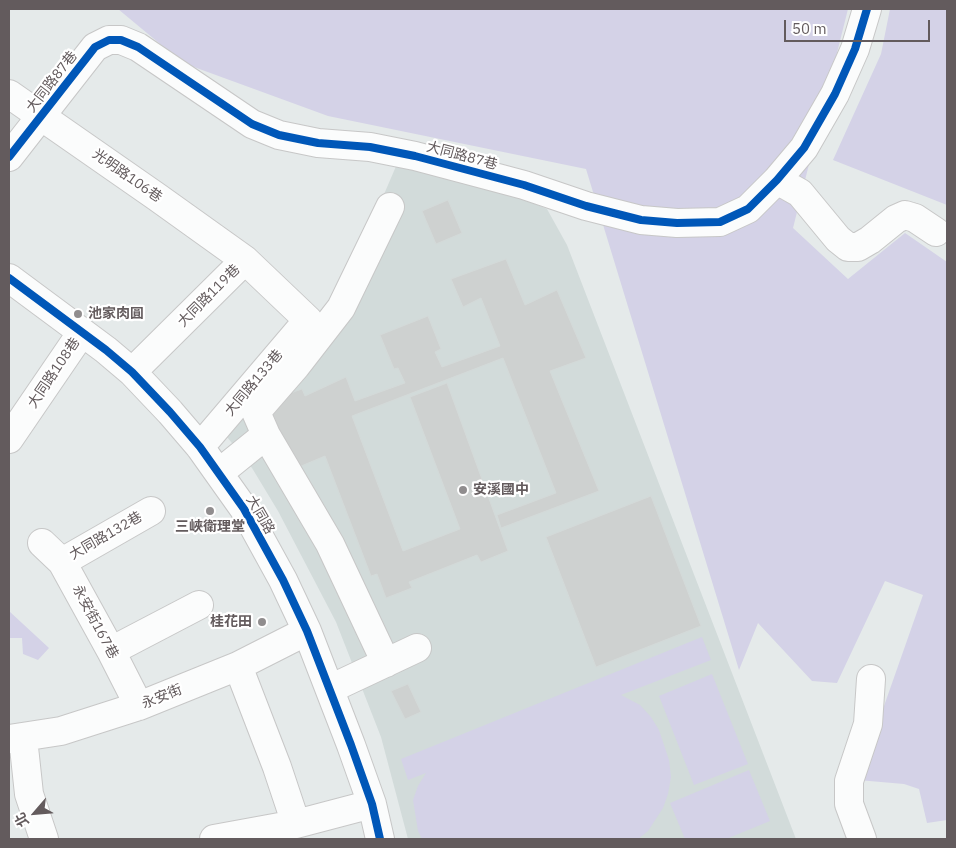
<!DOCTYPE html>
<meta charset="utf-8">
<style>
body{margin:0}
#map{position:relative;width:956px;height:848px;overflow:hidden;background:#e5eaea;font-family:"IBM Plex Sans","Noto Sans TC",sans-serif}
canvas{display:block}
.frame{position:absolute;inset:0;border:10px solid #635b5d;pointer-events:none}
.north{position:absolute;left:10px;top:788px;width:50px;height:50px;-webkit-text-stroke:4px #fff;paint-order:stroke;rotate:243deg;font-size:14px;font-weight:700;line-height:20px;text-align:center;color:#635b5d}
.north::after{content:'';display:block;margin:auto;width:18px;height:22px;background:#635b5d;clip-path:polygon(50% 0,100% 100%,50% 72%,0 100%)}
.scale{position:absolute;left:784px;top:20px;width:146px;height:22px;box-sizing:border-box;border:2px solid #635b5d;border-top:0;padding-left:6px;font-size:15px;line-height:18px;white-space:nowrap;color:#635b5d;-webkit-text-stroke:4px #fff;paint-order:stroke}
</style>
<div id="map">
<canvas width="956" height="848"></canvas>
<div class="frame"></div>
<div class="north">北</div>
<div class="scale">50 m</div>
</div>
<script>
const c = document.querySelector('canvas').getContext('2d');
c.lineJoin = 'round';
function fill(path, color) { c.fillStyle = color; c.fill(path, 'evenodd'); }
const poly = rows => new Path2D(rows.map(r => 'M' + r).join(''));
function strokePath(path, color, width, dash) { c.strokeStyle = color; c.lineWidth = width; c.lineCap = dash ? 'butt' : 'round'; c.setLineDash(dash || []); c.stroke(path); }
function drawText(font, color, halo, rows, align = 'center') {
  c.font = font + ' "IBM Plex Sans","Noto Sans TC",sans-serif'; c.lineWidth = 4.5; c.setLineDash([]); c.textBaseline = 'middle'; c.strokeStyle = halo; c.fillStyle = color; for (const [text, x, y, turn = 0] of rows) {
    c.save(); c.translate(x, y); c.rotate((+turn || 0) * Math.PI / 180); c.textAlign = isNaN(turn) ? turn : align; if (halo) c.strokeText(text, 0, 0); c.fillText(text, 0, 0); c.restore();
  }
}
fill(poly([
 [397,164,476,179,547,209,567,245,796,839,408,839,381,737,336,622,278,511,252,468,227,437,336,306]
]), '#d2dbda');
fill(poly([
 [118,9,848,9,793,228,848,279,905,233,947,262,947,820,927,823,919,789,904,784,858,780,923,595,885,581,837,683,812,681,758,623,739,670,586,169,328,116,183,63],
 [890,9,947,9,947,205,833,160,881,54],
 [9,611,49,648,38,660,23,654,22,638,9,638],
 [702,637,711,660,621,695,640,705,651,717,659,730,669,760,671,777,668,794,663,808,648,831,638,839,422,839,418,831,413,800,418,786,426,773,408,780,401,759],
 [712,674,748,764,694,785,659,696],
 [749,770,770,821,726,839,685,839,670,803]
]), '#d4d2e7');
const building = poly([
 [448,200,462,233,436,244,422,211,448,200],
 [506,259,525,305,557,290,586,358,550,371,599,491,501,528,497,515,556,493,503,358,352,416,403,551,460,529,410,397,447,383,508,551,481,562,477,555,409,582,412,588,386,598,377,574,371,576,325,456,294,469,268,401,302,389,305,396,346,377,355,401,405,383,398,368,394,369,380,335,428,316,441,349,435,352,442,367,500,346,481,298,463,307,451,279,506,259],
 [651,496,701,626,596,667,546,537,651,496],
 [408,684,421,712,405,719,391,691,408,684]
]);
fill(building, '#ced1d0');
strokePath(building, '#d4dad9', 1);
const minor = poly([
 [9,94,157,197,245,260],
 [9,157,95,47,109,40,121,40,138,47,252,124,279,135,318,143,370,147,415,156,524,185,586,206,641,220,677,223,720,222,748,209,777,180,804,148,835,94,855,49,867,9],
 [777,180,800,193,838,239,848,247,858,247,870,240,896,219,905,215,915,218,936,232],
 [9,278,106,350,132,372,170,412,200,447,244,509,283,580,307,631,351,745,372,804,380,839],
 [132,372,245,260,308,320,200,447],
 [266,435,330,544,386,663],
 [9,439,82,332],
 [219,473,266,435,256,412,296,366,341,308,390,207],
 [42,543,62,562,111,651,139,706],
 [62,562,151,511],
 [111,651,199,605],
 [238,666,277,767,296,824],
 [330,689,417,648],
 [23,738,29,794,44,839],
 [9,739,61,731,139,706,238,666,307,631],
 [214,839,296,824,372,804],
 [862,839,849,804,849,781,868,724,871,679]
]);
strokePath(minor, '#c7c7c7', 30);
strokePath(minor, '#fbfcfc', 28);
strokePath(poly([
 [9,157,95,47,109,40,121,40,138,47,252,124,279,135,318,143,370,147,415,156,524,185,586,206,641,220,677,223,720,222,748,209,777,180,804,148,835,94,855,49,867,9],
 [9,278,106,350,132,372,170,412,200,447,244,509,283,580,307,631,351,745,372,804,380,839]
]), '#0057b8', 8);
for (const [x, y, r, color] of [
 [78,314,5,"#908d8e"],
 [463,490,5,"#908d8e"],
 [210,511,5,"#908d8e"],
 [262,622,5,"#908d8e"]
]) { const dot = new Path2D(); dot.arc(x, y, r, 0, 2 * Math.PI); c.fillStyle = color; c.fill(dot); strokePath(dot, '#fff', 2); }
drawText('14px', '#635b5d', '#fff', [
 ["大同路87巷",52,82,-52],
 ["大同路87巷",462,156,15],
 ["光明路106巷",127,176,35],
 ["大同路119巷",209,296,-45],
 ["大同路108巷",54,373,-56],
 ["大同路133巷",254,383,-50],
 ["大同路",260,515,60],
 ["大同路132巷",106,536,-30],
 ["永安街167巷",95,622,62],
 ["永安街",162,697,-22]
]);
drawText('bold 14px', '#635b5d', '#fff', [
 ["池家肉圓",88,314],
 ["安溪國中",473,490],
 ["三峽衛理堂",210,527,"center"],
 ["桂花田",252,622,"right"]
], 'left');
</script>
